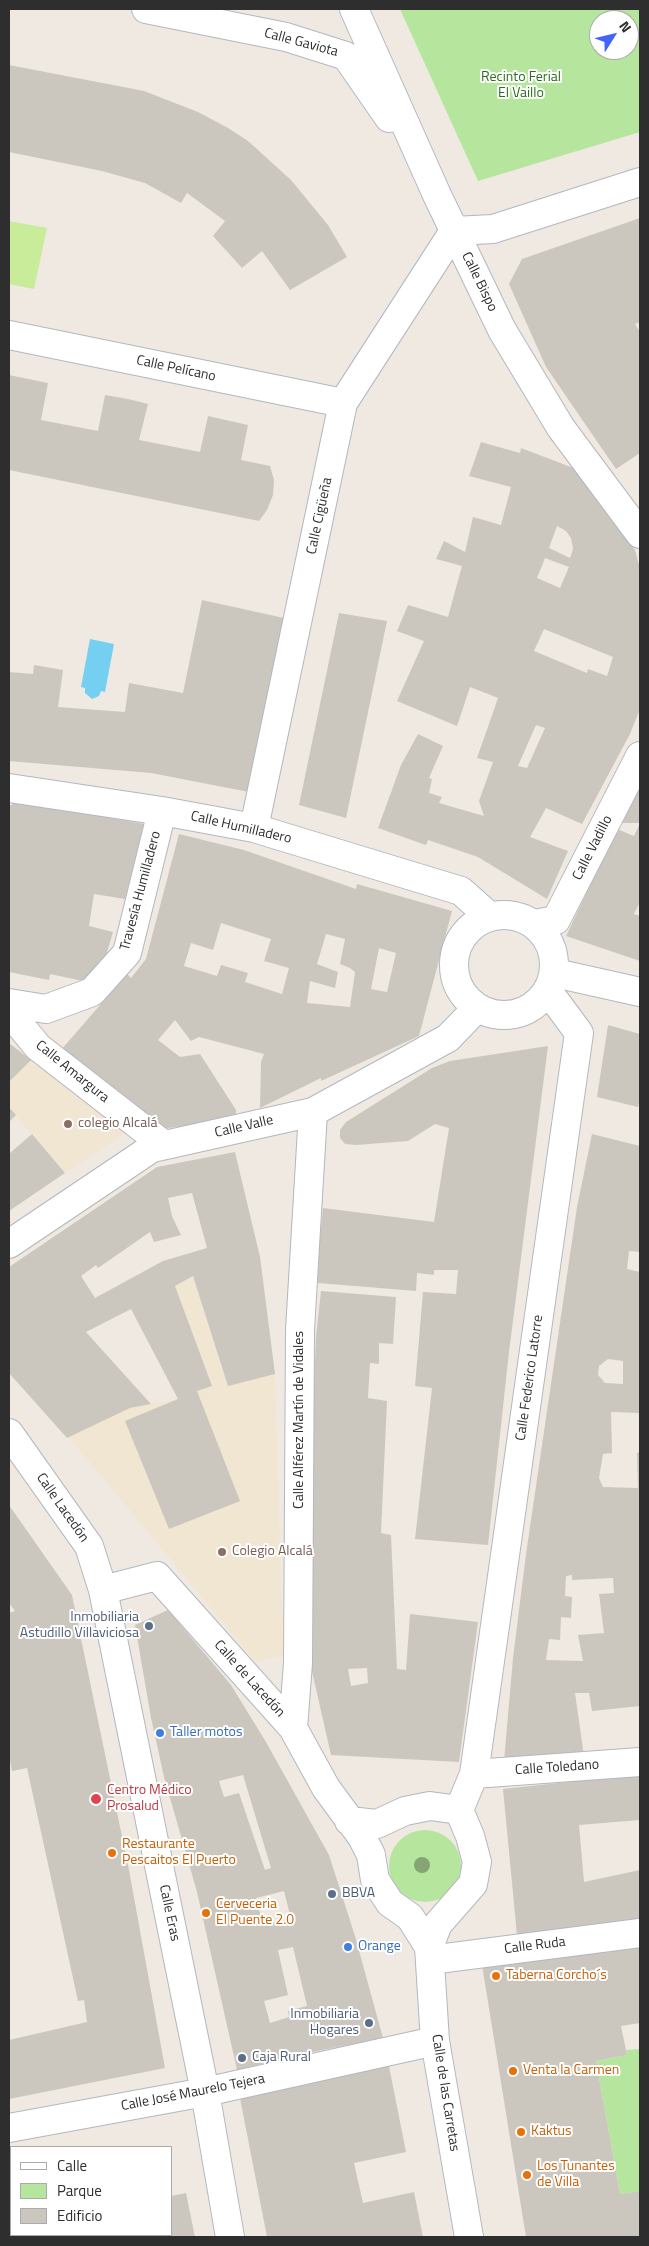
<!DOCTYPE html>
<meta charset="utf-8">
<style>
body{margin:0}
#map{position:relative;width:649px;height:2246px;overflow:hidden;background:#efe9e1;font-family:"Titillium Web",sans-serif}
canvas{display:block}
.frame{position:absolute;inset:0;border:10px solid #2e2e2e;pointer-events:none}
.legend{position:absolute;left:10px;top:2146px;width:162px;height:90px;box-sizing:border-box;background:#fff;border:1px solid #ababab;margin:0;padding:6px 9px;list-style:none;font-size:15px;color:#2e2e2e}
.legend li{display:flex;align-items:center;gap:10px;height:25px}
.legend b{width:25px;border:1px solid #ababab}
.north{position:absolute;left:589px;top:10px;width:50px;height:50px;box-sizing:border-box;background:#fff;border:1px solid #ababab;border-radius:50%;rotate:54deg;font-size:14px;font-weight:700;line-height:20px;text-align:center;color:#2e2e2e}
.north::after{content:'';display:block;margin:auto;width:18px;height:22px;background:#4264fb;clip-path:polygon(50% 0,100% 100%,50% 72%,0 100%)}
</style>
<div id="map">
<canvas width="649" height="2246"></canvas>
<div class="frame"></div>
<ul class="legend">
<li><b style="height:6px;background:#fff"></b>Calle</li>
<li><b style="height:14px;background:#b6e59e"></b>Parque</li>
<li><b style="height:14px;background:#cbc7bf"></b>Edificio</li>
</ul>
<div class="north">N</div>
</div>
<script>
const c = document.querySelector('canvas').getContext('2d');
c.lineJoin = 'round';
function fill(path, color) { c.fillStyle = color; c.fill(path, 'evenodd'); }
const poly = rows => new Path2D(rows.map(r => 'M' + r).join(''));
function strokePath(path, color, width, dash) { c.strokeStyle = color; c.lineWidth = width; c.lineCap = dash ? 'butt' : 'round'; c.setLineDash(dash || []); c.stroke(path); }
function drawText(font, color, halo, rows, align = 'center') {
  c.font = font + ' "Titillium Web",sans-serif'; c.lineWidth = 4; c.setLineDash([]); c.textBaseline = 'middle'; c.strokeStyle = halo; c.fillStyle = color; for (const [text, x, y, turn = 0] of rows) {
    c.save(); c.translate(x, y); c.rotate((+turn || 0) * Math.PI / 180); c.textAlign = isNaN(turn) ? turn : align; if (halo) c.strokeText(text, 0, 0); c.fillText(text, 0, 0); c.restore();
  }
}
fill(poly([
 [31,1060,125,1133,65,1173,9,1107,9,1082],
 [260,1257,275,1374,283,1655,256,1662,69,1437,130,1408,178,1399,131,1309,206,1270]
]), '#f0e6d1');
fill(poly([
 [400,9,640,9,640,132,478,181],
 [599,20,629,20,629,50,599,50],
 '389 1866a36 36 0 1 1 72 0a36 36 0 1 1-72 0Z',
 [640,2049,640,2191,620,2194,596,2061,627,2055,626,2050]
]), '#b6e59e');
fill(poly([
 [9,221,47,228,34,289,9,284]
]), '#c9ec9a');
fill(poly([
 [90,639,114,644,105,692,101,691,99,696,92,699,85,693,85,688,81,687]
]), '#75cff0');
fill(poly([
 [9,65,144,91,198,112,228,128,248,141,291,180,328,225,347,257,290,290,262,251,242,268,213,236,225,221,187,193,181,203,145,183,102,171,9,152],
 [640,218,640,322,635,324,640,332,640,453,616,469,546,367,509,284,522,259],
 [9,375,48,383,41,420,98,431,105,395,128,399,148,404,139,440,200,452,208,416,248,425,241,460,270,466,274,480,273,495,267,510,259,521,9,470],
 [481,442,520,453,521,448,576,469,635,550,640,569,640,709,630,734,582,824,546,808,530,837,568,851,547,899,478,857,428,840,426,845,420,843,378,828,401,765,418,734,443,746,429,778,432,779,429,793,442,797,439,803,484,816,479,801,493,762,477,758,498,698,470,687,457,726,397,701,424,641,397,631,408,605,448,617,462,566,436,559,444,541,465,552,473,517,501,525,511,487,469,476],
 [557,526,566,531,571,538,573,549,570,558,549,548],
 [545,558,569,567,560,588,537,578],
 [544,629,613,657,607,676,588,669,587,673,534,651],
 [536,725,545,728,527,768,518,766],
 [202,600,284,618,249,792,151,773,9,761,9,672,33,674,34,665,63,670,58,707,125,712,129,683,183,693],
 [339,613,387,621,346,818,299,805],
 [640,780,640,902,634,914,640,916,640,961,566,936,617,829,634,836,640,823,620,823],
 [13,800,144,824,125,899,94,894,89,926,113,932,105,959,83,981,50,974,49,980,9,972,9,805,12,805],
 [179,834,244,850,356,889,357,884,452,911,419,1036,321,1081,321,1078,260,1108,261,1062,264,1054,199,1037,191,1041,175,1020,158,1040,180,1057,200,1054,236,1110,236,1118,162,1129,61,1050,127,974,131,978,146,959],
 [221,923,271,939,264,961,289,968,282,994,245,982,248,973,221,965,217,976,184,966,191,943,213,950],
 [326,934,345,939,340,964,350,968,355,972,350,1007,307,1003,310,981,335,988,338,972,317,964],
 [379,948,396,953,387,992,371,989],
 [608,1025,640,1034,640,1098,638,1107,597,1097],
 [9,1043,31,1060,9,1082],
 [548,1046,509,1352,488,1545,415,1539,432,1388,415,1386,423,1292,456,1294,458,1270,434,1270,434,1275,417,1273,416,1291,318,1283,319,1250,323,1208,434,1222,449,1128,435,1124,408,1141,356,1145,345,1144,340,1138,340,1130,346,1122,432,1068,450,1061],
 [9,1107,16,1115,9,1122],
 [32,1134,65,1173,9,1211,9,1152,10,1153],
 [592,1134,640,1146,640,1252,629,1251,627,1269,640,1272,640,1413,611,1412,612,1453,603,1454,599,1478,603,1487,638,1488,637,1453,640,1452,640,1706,592,1711,589,1693,575,1693,584,1756,504,1761,513,1658,526,1554,577,1207],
 [608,1359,623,1361,623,1384,605,1383,598,1375,599,1366],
 [572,1575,572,1580,613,1578,614,1593,599,1594,604,1633,578,1635,583,1661,546,1660,549,1639,560,1640,561,1617,571,1618,572,1597,565,1596,566,1576],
 [235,1152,260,1257,275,1374,228,1386,193,1276,175,1286,212,1386,197,1391,240,1501,169,1529,125,1421,178,1399,131,1309,86,1332,151,1404,130,1408,67,1438,9,1373,9,1267,157,1167],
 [192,1193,207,1248,163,1261,95,1298,81,1276,96,1265,98,1268,150,1232,154,1242,181,1235,172,1216,168,1198],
 [321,1291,396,1297,393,1344,379,1343,379,1364,370,1363,368,1398,387,1401,381,1533,391,1535,397,1669,406,1670,410,1614,478,1622,459,1762,331,1755,311,1667,310,1495,316,1336],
 [367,1668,368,1683,351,1686,348,1669],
 [9,1505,72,1595,129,1870,165,2068,9,2099,9,2040,87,2022,84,2000,78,2001,27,1768,12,1771,9,1755,9,1613,15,1611,9,1603],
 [168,1610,231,1685,266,1742,329,1855,355,1936,383,2038,297,2055,237,2070,197,1892,164,1777,151,1718,135,1625],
 [243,1775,271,1868,265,1870,239,1793,224,1797,219,1781],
 [284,1891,291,1919,263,1924,256,1898],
 [293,1947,307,2006,288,2011,289,2017,270,2023,264,2001,288,1995,278,1950],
 [640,1774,640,1820,579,1825,584,1882,640,1870,640,1923,517,1935,503,1789],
 [640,1944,640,2023,621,2026,627,2055,596,2061,620,2194,640,2191,640,2237,526,2237,482,1965],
 [388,2061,406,2152,354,2163,363,2203,414,2192,423,2237,267,2237,240,2098],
 [186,2193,195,2237,50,2237,50,2235,171,2235,171,2196]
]), '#cbc7bf');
const street = poly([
 [146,9,286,37,346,56,389,118],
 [354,9,437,195,502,330,561,428,640,534],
 [9,335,343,403],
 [9,788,162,811,254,828,461,891,489,916],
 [254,828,343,403,454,231,493,229,640,182],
 '454 965a50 50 0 1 1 100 0a50 50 0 1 1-100 0Z',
 [534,924,556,920,640,756],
 [555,973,640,992],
 [9,1003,46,1009,92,992,127,953,162,811],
 [9,1012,38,1047,164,1145],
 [9,1244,152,1148,313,1112,448,1038,477,1008],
 [9,1433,89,1546,103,1590,205,2092,230,2237],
 [103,1590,157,1576,293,1728,326,1788,362,1837,371,1855,375,1880,390,1903,410,1917,429,1947],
 [293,1728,298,1663,300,1330,313,1112],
 [474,1774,640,1762],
 [459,1810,474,1774,579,1033,548,991],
 [459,1810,470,1836,477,1862,473,1884,438,1924,429,1947,435,2041,469,2237],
 [349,1821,377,1824,405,1811,430,1806,459,1810],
 [430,1960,640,1933],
 [9,2128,205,2092,435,2041]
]);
strokePath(street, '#b4b7c1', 30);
strokePath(street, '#fff', 28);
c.fillStyle = '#84a574';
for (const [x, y] of [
 [422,1865]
]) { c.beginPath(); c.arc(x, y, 8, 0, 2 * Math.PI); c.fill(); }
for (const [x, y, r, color] of [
 [68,1124,5,"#8d6e63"],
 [222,1552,5,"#8d6e63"],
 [149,1626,5,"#5c6f8a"],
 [160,1733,5,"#3f7fe0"],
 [96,1799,6,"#e0444e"],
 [112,1853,5,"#e8710a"],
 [332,1894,5,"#5c6f8a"],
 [206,1913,5,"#e8710a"],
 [348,1947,5,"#3f7fe0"],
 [496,1976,5,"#e8710a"],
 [369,2023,5,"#5c6f8a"],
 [242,2058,5,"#5c6f8a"],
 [513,2071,5,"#e8710a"],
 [521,2132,5,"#e8710a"],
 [527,2175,5,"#e8710a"]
]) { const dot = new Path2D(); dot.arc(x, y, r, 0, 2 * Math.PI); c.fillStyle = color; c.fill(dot); strokePath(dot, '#fff', 2); }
drawText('14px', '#2e2e2e', '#fff', [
 ["Calle Gaviota",301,43,15],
 ["Calle Bispo",479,282,64],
 ["Calle Pelícano",176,369,12],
 ["Calle Cigüeña",320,516,-78],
 ["Calle Humilladero",241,828,13],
 ["Calle Vadillo",593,848,-63],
 ["Travesía Humilladero",141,891,-75],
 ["Calle Amargura",72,1072,39],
 ["Calle Valle",244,1127,-13],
 ["Calle Federico Latorre",530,1378,-82],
 ["Calle Alférez Martín de Vidales",300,1420,-90],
 ["Calle Lacedón",62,1508,55],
 ["Calle de Lacedón",249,1679,48],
 ["Calle Toledano",557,1768,-4],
 ["Calle Eras",169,1913,78],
 ["Calle Ruda",535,1946,-7],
 ["Calle José Maurelo Tejera",193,2093,-11],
 ["Calle de las Carretas",445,2093,81]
]);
drawText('14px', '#2c6e1b', '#fff', [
 ["Recinto Ferial",521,78],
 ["El Vaillo",521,94]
]);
drawText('14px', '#785e54', '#fff', [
 ["colegio Alcalá",78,1124],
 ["Colegio Alcalá",232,1552]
], 'left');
drawText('14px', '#4e5e75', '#fff', [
 ["Inmobiliaria",139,1618],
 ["Astudillo Villaviciosa",139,1634],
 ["BBVA",342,1894,"left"],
 ["Inmobiliaria",359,2015],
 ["Hogares",359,2031],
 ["Caja Rural",252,2058,"left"]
], 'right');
drawText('14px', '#366cbe', '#fff', [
 ["Taller motos",170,1733],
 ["Orange",358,1947]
], 'left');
drawText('14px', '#be3a42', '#fff', [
 ["Centro Médico",107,1791],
 ["Prosalud",107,1807]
], 'left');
drawText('14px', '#c56008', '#fff', [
 ["Restaurante",122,1845],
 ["Pescaitos El Puerto",122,1861],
 ["Cerveceria",216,1905],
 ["El Puente 2.0",216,1921],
 ["Taberna Corcho´s",506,1976],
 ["Venta la Carmen",523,2071],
 ["Kaktus",531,2132],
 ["Los Tunantes",537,2167],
 ["de Villa",537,2183]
], 'left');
</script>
